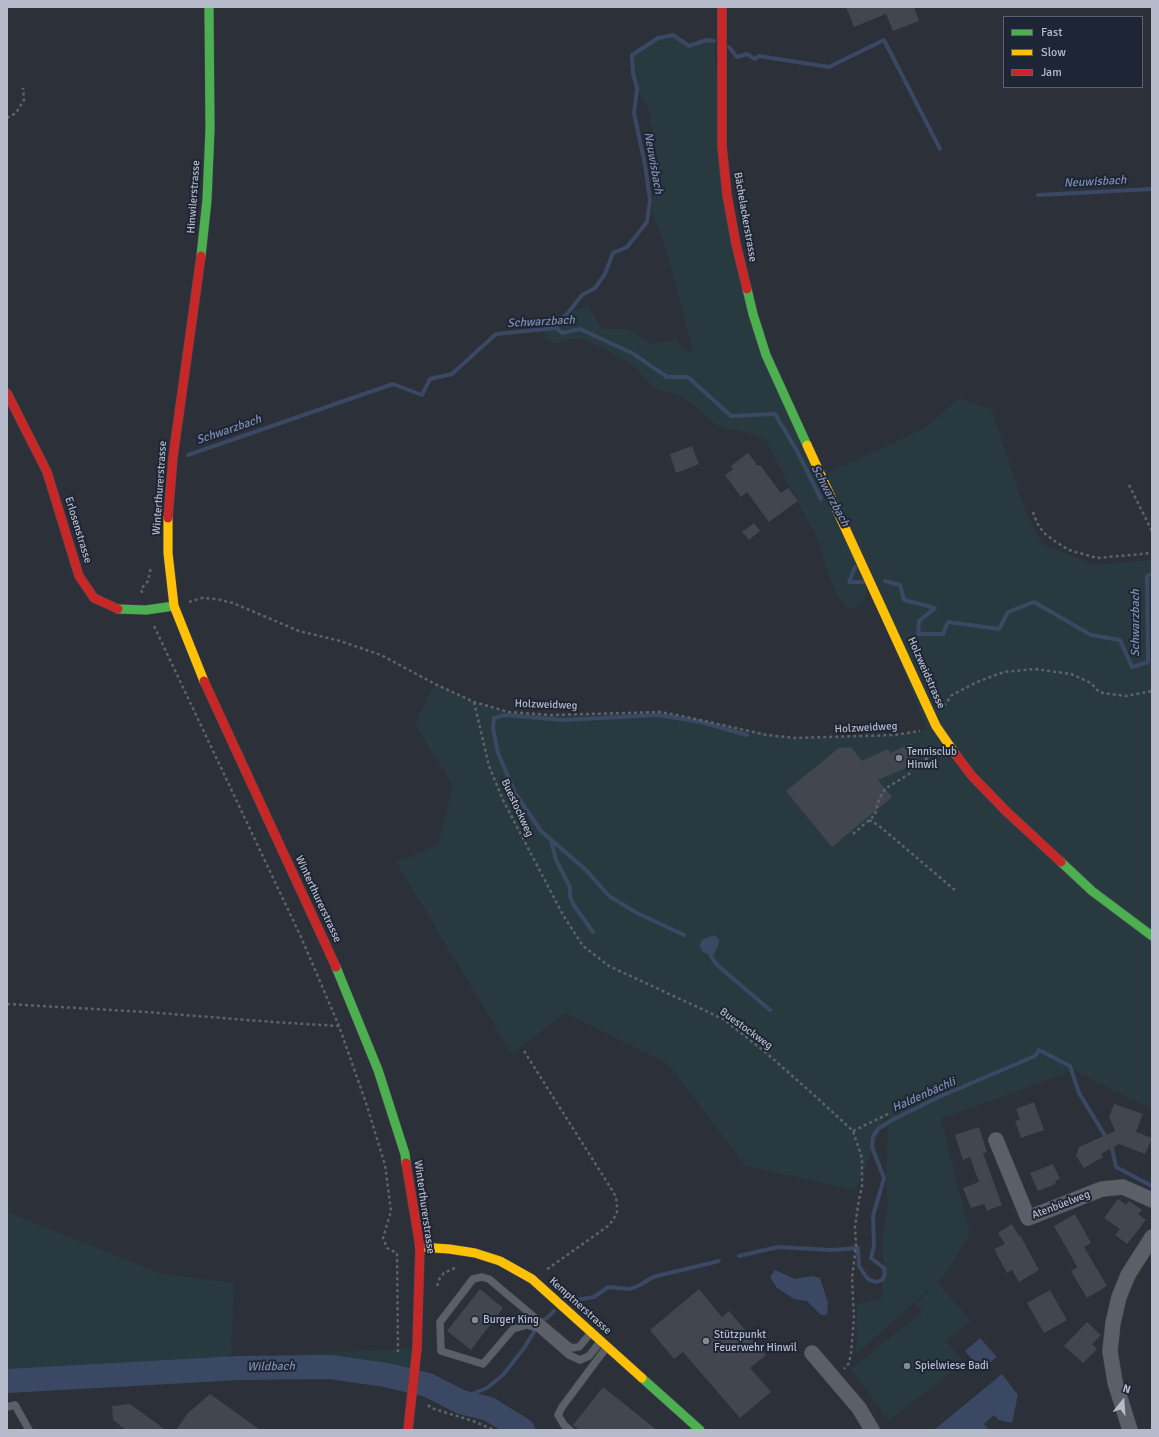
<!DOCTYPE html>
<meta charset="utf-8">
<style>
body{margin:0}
#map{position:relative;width:1159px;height:1437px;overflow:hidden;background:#2b3039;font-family:Signika,sans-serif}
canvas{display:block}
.frame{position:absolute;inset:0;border:8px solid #b5bbca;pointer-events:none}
.legend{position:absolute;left:1003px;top:16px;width:140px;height:72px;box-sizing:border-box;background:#1e2534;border:1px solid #5a6170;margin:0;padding:5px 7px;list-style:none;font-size:12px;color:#b5bbca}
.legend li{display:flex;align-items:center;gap:8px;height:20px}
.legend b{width:20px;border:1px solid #5a6170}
.north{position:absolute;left:1103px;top:1381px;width:40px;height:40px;-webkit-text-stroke:3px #1e2534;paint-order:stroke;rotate:17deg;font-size:11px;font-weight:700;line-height:16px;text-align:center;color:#b5bbca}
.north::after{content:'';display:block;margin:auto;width:14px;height:18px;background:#b5bbca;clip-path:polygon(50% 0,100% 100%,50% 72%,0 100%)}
</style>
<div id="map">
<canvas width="1159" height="1437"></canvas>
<div class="frame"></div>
<ul class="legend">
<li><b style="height:5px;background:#4caf50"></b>Fast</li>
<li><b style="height:5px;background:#ffc107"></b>Slow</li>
<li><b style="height:5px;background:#c62828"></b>Jam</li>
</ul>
<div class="north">N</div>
</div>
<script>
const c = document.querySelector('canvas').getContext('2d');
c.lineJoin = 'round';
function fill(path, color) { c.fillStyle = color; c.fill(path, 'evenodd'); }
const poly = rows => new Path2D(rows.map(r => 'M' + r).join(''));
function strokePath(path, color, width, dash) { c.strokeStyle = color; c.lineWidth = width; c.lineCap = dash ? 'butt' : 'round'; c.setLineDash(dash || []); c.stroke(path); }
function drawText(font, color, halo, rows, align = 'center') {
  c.font = font + ' Signika,sans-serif'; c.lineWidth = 4; c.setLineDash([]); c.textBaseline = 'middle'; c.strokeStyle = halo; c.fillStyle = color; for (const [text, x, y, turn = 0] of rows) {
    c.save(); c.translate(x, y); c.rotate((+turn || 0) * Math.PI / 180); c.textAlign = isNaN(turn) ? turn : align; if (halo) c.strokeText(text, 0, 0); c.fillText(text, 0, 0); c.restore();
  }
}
fill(poly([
 [673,35,689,46,706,40,714,41,722,146,753,314,869,585,861,605,849,609,838,597,829,577,818,541,765,439,742,431,719,427,693,404,674,393,654,389,636,367,607,350,580,338,566,340,555,344,545,339,544,324,562,313,588,306,602,329,627,329,653,344,677,340,683,350,693,353,681,303,663,240,652,213,653,188,658,161,648,109,636,88,633,73,632,55,658,38],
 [959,398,992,410,1025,510,1042,544,1095,565,1152,560,1152,1109,1074,1070,941,1119,970,1233,945,1275,856,1354,857,1304,881,1299,884,1263,881,1239,888,1207,886,1182,889,1109,855,1190,746,1166,667,1063,565,1013,512,1054,396,862,438,845,453,786,415,724,435,684,474,702,509,712,551,715,660,712,682,716,782,737,795,738,847,737,894,735,917,732,927,730,826,474,923,429],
 [7,1212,162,1274,234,1283,231,1358,417,1348,413,1394,335,1375,7,1393],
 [938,1283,971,1321,946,1341,964,1363,889,1420,851,1369,922,1312,915,1303]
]), '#283a3f');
fill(poly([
 [714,935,719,939,719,943,714,954,711,956,703,952,700,947,700,944,702,940],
 [775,1270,795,1279,812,1276,820,1278,828,1303,827,1315,821,1315,807,1301,794,1299,777,1288,770,1277],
 [980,1338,997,1357,981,1370,965,1351],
 [1002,1374,1018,1395,1012,1423,999,1420,994,1415,984,1424,989,1430,934,1430]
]), '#3a4864');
strokePath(poly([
 [729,47,737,57,747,54,755,59,759,56,829,67,884,40,940,149],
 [1038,195,1152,189],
 [556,328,582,295,595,288,605,274,613,253,627,247,647,222,650,200,645,165,634,113,637,89,633,73,632,55,658,38,673,35,689,46,706,40,714,41],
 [188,455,393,384,422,395,430,379,452,374,496,334,556,328,562,333,580,329,632,353,667,377,688,377,731,416,775,414,797,451,821,499],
 [855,567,849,582,864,582],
 [885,581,900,585,904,600,935,608,919,621,918,634,943,634,948,622,999,629,1008,612,1034,602,1091,635,1120,640,1132,667,1148,662,1147,576,1152,574],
 [551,840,556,860,570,887,570,896,573,904,593,932],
 [684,935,637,913,609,896,586,870,541,831,515,793,498,753,493,728,494,718,505,715,563,720,658,715,701,722,747,735],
 [711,956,716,964,770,1010],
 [1111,1144,1116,1167,1152,1186],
 [739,1256,778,1247,831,1250,858,1248,859,1266,865,1275,869,1280,877,1282,882,1280,885,1274,884,1268,871,1258,874,1246,873,1216,884,1178,872,1147,873,1136,878,1129,892,1120,939,1097,1035,1056,1039,1050,1070,1066,1079,1093,1107,1139],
 [576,1300,594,1297,608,1287,630,1289,640,1285,653,1277,719,1261],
 [544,1320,549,1316,554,1311],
 [461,1402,472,1394,487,1388,503,1375,524,1348,534,1332]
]), '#3a4864', 4);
strokePath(poly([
 [7,1381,239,1368,330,1367,386,1375,428,1385,461,1402,489,1409,523,1430]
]), '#3a4864', 24);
fill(poly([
 [846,7,914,7,919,21,893,31,886,14,854,27],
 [692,446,699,464,676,473,670,454],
 [748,453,758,466,760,465,781,493,788,488,798,501,769,522,747,492,741,497,725,475,733,469,731,466],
 [754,523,760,531,749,540,742,532],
 [912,743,920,762,878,780,892,797,832,847,786,791,839,748,851,747,862,761,888,749,890,753],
 [1034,1102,1044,1130,1021,1138,1015,1121,1020,1119,1016,1109],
 [1114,1104,1143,1114,1136,1132,1152,1138,1145,1154,1119,1144,1101,1154,1103,1157,1084,1168,1076,1156,1079,1147,1115,1131,1109,1117],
 [979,1127,987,1152,983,1153,1002,1205,987,1211,984,1204,971,1208,963,1188,979,1182,970,1157,963,1160,955,1135],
 [1053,1164,1060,1179,1055,1181,1056,1184,1038,1191,1030,1173],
 [1118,1199,1126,1205,1129,1201,1142,1210,1138,1214,1146,1220,1127,1244,1115,1235,1120,1229,1104,1218],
 [1075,1214,1091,1243,1084,1247,1107,1286,1087,1298,1071,1271,1077,1267,1054,1226],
 [1012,1224,1019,1236,1020,1235,1039,1270,1019,1282,1012,1270,1007,1273,994,1249,1005,1244,998,1233],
 [480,1289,503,1308,471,1350,447,1331],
 [699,1289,722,1317,729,1311,766,1355,750,1368,771,1392,740,1418,683,1352,674,1359,650,1330],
 [1050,1290,1067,1320,1044,1333,1027,1303],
 [1087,1322,1101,1335,1092,1344,1097,1349,1083,1363,1064,1346],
 [603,1387,657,1430,579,1430,573,1425],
 [210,1394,260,1430,176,1430,188,1413],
 [130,1404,166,1430,126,1430,113,1420,112,1406]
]), '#42464e');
const lane = poly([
 [590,1334,579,1347,571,1348,489,1279,482,1277,473,1279,440,1322,441,1351,483,1364,513,1329,527,1325,538,1328,569,1355,580,1360,589,1356,600,1342],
 [7,1407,15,1405,29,1430],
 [570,1430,564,1425,558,1415,562,1407,606,1348]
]);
const street = poly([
 [996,1140,1028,1218,1102,1189,1123,1187,1152,1200],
 [812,1353,859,1408,872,1430],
 [1130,1430,1115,1382,1110,1351,1113,1323,1119,1297,1128,1275,1152,1237]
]);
const fast = poly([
 [201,256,207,200,210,129,209,7],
 [747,289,753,314,766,355,807,445],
 [118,609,146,610,174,606],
 [1061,862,1092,891,1152,936],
 [336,967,378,1070,405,1154,406,1163],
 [642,1378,700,1430]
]);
const slow = poly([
 [807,445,936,726,956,755],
 [168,518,168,553,174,606,204,681],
 [420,1247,449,1249,475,1253,500,1261,532,1279,642,1378]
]);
const jam = poly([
 [722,7,722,146,727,195,736,244,747,289],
 [7,393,47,472,79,576,94,598,118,609],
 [168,518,173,457,201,256],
 [204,681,336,967],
 [956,755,972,776,1007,812,1061,862],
 [406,1163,420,1247,417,1348,408,1430]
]);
strokePath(lane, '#474b52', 8);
strokePath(street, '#474b52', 16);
strokePath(fast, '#474b52', 10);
strokePath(slow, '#474b52', 10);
strokePath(jam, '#474b52', 10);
strokePath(poly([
 [7,118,16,113,24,100,23,88],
 [1129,485,1152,531],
 [1033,512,1037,523,1044,533,1056,542,1069,550,1097,558,1152,553],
 [142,593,141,589,148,581,151,567],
 [189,602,202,598,216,599,233,603,299,631,340,641,381,655,435,684,474,702,509,712,551,715,660,712,682,716,767,735,795,738,894,735,920,731],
 [154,626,301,937,339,1026,367,1106,385,1165,391,1211,383,1238,387,1248,397,1253,398,1352],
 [474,702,489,766,503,800,563,915,583,946,609,966,723,1019,764,1051,814,1095,853,1131,862,1158,862,1187,859,1199,855,1227,856,1246,852,1278,854,1318,851,1353,849,1363,844,1369],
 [944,706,952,695,977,682,1004,672,1035,669,1071,674,1091,683,1099,692,1103,693,1126,696,1152,691],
 [869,820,878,825,956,891],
 [853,834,875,815,879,799,885,789,909,774,912,767,925,760,934,753],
 [7,1004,146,1012,273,1022,339,1026],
 [524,1051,612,1190,616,1197,617,1205,617,1212,613,1220,608,1226,546,1270],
 [853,1131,890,1113],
 [437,1286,440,1278,444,1273,455,1268],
 [428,1405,431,1408,473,1421,494,1430]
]), '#5e636b', 2.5, [3, 3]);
strokePath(lane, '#5b5f67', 7);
strokePath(street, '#5b5f67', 15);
strokePath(fast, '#4caf50', 9);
strokePath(slow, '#ffc107', 9);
strokePath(jam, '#c62828', 9);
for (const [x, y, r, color] of [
 [899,758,4,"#858a97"],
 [475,1320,4,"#858a97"],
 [706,1341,4,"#858a97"],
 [907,1366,4,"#858a97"]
]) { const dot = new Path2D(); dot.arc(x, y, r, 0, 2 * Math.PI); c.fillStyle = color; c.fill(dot); strokePath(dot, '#1e2534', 1.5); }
drawText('11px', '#b5bbca', '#1e2534', [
 ["Hinwilerstrasse",194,197,-86],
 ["Bächelackerstrasse",745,217,80],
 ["Winterthurerstrasse",160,488,-86],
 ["Erlosenstrasse",78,530,73],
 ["Holzweidstrasse",926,673,66],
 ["Holzweidweg",546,705,2],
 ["Holzweidweg",866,728,-3],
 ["Buestockweg",517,808,65],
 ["Winterthurerstrasse",318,899,65],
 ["Buestockweg",746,1029,36],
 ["Atenbüelweg",1061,1205,-21],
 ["Winterthurerstrasse",424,1207,82],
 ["Kemptnerstrasse",580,1306,42]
]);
drawText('11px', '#b5bbca', '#1e2534', [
 ["Tennisclub",907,752],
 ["Hinwil",907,765],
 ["Burger King",483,1320],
 ["Stützpunkt",714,1335],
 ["Feuerwehr Hinwil",714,1348],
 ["Spielwiese Badi",915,1366]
], 'left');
drawText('italic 12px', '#7d8eb1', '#1e2534', [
 ["Neuwisbach",653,163,80],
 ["Neuwisbach",1095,182,-3],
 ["Schwarzbach",541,322,-3],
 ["Schwarzbach",229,430,-19],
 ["Schwarzbach",830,496,62],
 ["Schwarzbach",1136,623,-90],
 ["Haldenbächli",924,1095,-24],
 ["Wildbach",271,1367,-1]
]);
</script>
